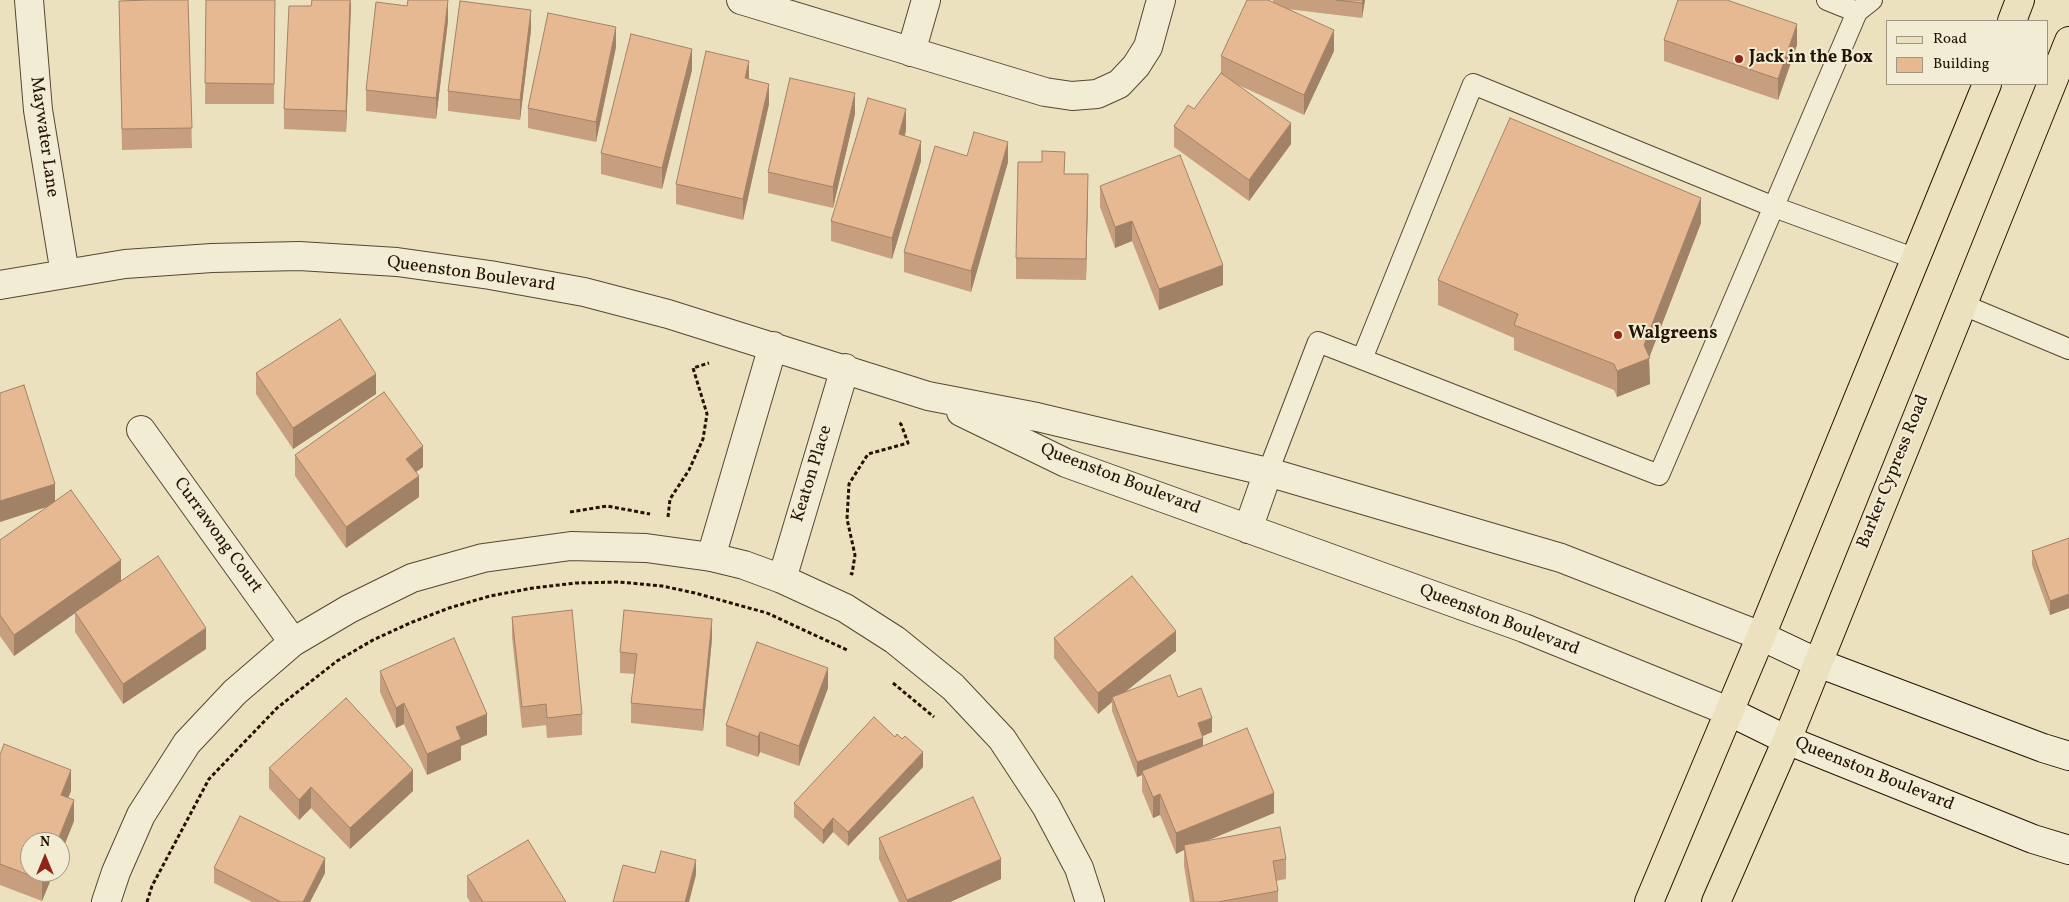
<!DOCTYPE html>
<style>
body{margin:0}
#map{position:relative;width:2069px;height:902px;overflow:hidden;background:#ece1bf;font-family:Vollkorn,serif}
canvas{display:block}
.legend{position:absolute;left:1886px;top:20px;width:162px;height:65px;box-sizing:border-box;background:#f3ecd5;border:1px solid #a09581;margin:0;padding:6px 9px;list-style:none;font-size:15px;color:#231303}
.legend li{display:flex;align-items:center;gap:10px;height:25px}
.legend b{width:25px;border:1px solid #a09581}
.north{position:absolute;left:20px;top:832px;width:50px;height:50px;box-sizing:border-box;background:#f3ecd5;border:1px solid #a09581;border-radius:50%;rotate:0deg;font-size:14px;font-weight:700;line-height:20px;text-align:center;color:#231303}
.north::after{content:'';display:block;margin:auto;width:18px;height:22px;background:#8f2418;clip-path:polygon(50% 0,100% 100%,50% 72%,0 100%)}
</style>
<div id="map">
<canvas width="2069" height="902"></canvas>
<ul class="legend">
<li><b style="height:6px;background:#ece1bf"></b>Road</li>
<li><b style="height:14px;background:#e7b992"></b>Building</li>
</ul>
<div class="north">N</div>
</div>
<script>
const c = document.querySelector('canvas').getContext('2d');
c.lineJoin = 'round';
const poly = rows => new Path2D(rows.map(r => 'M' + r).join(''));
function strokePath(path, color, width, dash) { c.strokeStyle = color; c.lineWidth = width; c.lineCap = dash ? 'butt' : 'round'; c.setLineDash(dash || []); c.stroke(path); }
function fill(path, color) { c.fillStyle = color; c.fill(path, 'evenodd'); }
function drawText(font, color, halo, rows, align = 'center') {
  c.font = font + ' Vollkorn,serif'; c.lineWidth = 4; c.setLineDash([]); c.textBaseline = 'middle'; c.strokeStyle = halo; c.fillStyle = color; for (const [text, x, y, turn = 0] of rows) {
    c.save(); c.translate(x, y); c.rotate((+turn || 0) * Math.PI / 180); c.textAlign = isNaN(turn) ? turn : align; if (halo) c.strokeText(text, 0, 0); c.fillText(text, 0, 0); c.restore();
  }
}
const service = poly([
 [1827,0,1857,12],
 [1961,304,2069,349],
 [1362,359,1473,84,1774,207,1916,259],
 [1268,472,1318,342,1659,475,1857,12,1872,0]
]);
const minor = poly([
 [29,0,38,110,65,274],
 [741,0,1045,92,1072,96,1097,94,1119,84,1136,66,1148,47,1161,0],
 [911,52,926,0],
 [0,285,125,264,212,258,299,256,397,262,490,275,584,292,668,314,928,396,1037,417,1268,472,1561,558,1761,636],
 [961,412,1066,463,1524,628,1728,711],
 [141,430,293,642],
 [1248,529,1268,472],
 [711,557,773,346],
 [782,579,845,368],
 [106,902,116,872,141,815,187,743,235,692,293,642,349,609,412,578,483,558,571,546,646,548,711,557,744,565,782,579,845,608,895,640,953,687,1002,739,1046,806,1079,868,1090,902]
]);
const secondary = poly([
 [1761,636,1818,663,2043,748,2069,756],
 [1728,711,1787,740,2033,839,2069,850]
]);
const primary = poly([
 [2012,21,2020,0],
 [1649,902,1761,636,1987,84],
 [1716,902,1787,740,2069,41]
]);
strokePath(service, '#554632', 22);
strokePath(minor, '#554632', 30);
strokePath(secondary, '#231303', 30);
strokePath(primary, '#231303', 30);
strokePath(poly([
 [570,512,607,506,650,514],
 [668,517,670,499,689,470,703,439,707,414,693,368,709,363],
 [850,573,852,574,855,555,847,519,849,484,868,454,908,443,901,424,899,423],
 [893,683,934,717],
 [147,902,152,886,209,779,277,708,337,661,373,640,410,623,449,608,490,596,533,588,576,583,619,582,662,586,695,593,767,613,847,650]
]), '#231303', 3, [4, 2.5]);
strokePath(service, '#f3ecd5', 20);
strokePath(minor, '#f3ecd5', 28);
strokePath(secondary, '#f3ecd5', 28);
strokePath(primary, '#ece1bf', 28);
fill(poly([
 [148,0,188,0,192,148,122,150,119,1],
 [206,0,275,0,274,104,205,104],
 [351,0,346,132,284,129,284,109,311,6],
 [1273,0,1365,0,1362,18,1287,9,1334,51,1304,115,1236,84,1291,144,1249,201,1174,147,1174,126,1194,109,1221,73,1221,56,1273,3],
 [448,21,436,119,366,111,366,90],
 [531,30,520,120,448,111,448,91],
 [1664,40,1797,45,1778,100,1664,61],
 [616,47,596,142,528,128,528,108],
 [692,70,662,189,601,174,601,153],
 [749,79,769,104,743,220,676,204,676,184],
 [855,114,833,208,768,193,768,172],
 [906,130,905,136,921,161,892,259,831,241,831,221],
 [967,156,1008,162,971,292,904,272,904,252],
 [1065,174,1088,195,1086,280,1016,279,1016,258],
 [1100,186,1223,285,1159,310,1132,241,1115,248,1100,207],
 [1701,223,1649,358,1650,384,1617,397,1614,390,1514,350,1514,338,1438,305,1438,280],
 [256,373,376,394,293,449,256,394],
 [0,393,55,501,121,581,108,590,206,649,123,704,75,632,75,613,14,656,0,636,0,540,47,507,0,522],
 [295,455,423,467,416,472,419,497,346,548,295,476],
 [2069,538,2069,608,2050,615,2032,565,2032,551],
 [512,617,582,714,582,735,547,738,546,725,522,728,512,637],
 [1054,638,1176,651,1125,692,1178,697,1212,732,1203,736,1203,746,1274,813,1206,841,1286,859,1286,879,1276,881,1278,891,1278,902,1190,902,1184,866,1184,850,1176,854,1160,815,1153,818,1142,791,1142,775,1137,777,1112,711,1112,702,1098,714,1054,658],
 [712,639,703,731,631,723,631,703,635,674,620,673,620,652],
 [380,671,487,735,461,746,461,760,427,775,404,724,396,728,380,692],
 [828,688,799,766,760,752,758,757,726,746,726,725],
 [0,755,71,791,68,798,74,821,60,856,60,842,54,872,42,901,0,885],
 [923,767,848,846,833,832,823,844,794,817,794,803],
 [269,768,413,791,350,849,311,808,299,820,269,788],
 [879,838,1001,879,950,902,899,902,879,859],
 [214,868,325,873,310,902,252,902,214,883],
 [467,876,566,902,470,902,467,897]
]), '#c79f7e');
fill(poly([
 [350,0,351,8,346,132,346,111],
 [448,0,448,21,436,119,436,98],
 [1363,0,1365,0,1362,18,1362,3],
 [531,10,531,30,520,120,520,100],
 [1797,24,1797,45,1778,100,1778,79],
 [616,27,616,47,596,142,596,122],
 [1334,30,1334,51,1304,115,1304,95],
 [692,49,692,70,662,189,662,168],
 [749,61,749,81,745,78],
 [769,84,769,104,743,220,743,199],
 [855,93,855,114,833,208,833,187],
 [906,109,906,130,899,155,899,134],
 [1291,123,1291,144,1249,201,1249,180],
 [921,141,921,161,892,259,892,238],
 [1008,142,1008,162,971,292,971,271],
 [1088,174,1088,195,1086,280,1086,259],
 [1701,198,1701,223,1649,358,1650,384,1617,397,1617,371,1644,345],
 [1132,221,1132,241,1115,248,1115,227],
 [1223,265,1223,285,1159,310,1159,289],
 [376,374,376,394,293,449,293,428],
 [423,446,423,467,406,479,406,459],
 [419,476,419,497,346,548,346,527],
 [55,484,55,504,0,522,0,501],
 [121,560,121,581,14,656,14,635],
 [2069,594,2069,608,2050,615,2050,601],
 [712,619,712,639,703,731,703,710],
 [206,628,206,649,123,704,123,684],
 [1176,631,1176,651,1114,701,1112,697,1112,702,1098,714,1098,693],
 [828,668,828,688,799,766,799,746],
 [404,703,404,724,396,728,396,708],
 [487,714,487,735,461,746,461,760,427,775,427,754,456,727],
 [1212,718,1212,732,1198,738,1198,723],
 [760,732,760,752,758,757,758,737],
 [1203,738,1203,752,1142,771,1142,775,1137,777,1137,762],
 [923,752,923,767,848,846,848,832],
 [71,770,71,791,61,815,61,795],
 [413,770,413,791,350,849,350,828],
 [311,787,311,808,299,820,299,800],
 [1274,793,1274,813,1185,850,1184,845,1184,850,1176,854,1176,833],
 [1160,794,1160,815,1153,818,1153,797],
 [74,800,74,821,60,856,60,842,57,842],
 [833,818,833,832,823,844,823,830],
 [325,858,325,873,310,902,303,902],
 [1001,859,1001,879,950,902,907,902,907,900],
 [696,860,696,875,689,902,685,902],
 [45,872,54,872,42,901,42,880]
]), '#a28266');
const building = poly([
 [148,0,188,0,192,128,122,129,119,1,148,0],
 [206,0,275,0,274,84,205,83,206,0],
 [312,0,350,0,346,111,284,109,289,6,311,6,312,0],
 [408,0,448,0,436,98,366,90,376,2,407,6,408,0],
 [1247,0,1268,0,1334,30,1304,95,1221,56,1247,0],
 [1336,0,1363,0,1362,3,1336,0],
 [1678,0,1727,0,1797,24,1778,79,1664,40,1678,0],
 [460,1,531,10,520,100,448,91,460,1],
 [548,13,616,27,596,122,528,108,548,13],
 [631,34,692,49,662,168,601,153,631,34],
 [706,51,749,61,745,78,769,84,743,199,676,184,706,51],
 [1221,73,1291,123,1249,180,1174,126,1188,105,1194,109,1221,73],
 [790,78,855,93,833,187,768,172,790,78],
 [868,98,906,109,899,134,921,141,892,238,831,221,868,98],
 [1510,118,1701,198,1644,345,1650,358,1617,371,1614,364,1514,325,1518,314,1438,280,1510,118],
 [974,132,1008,142,971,271,904,252,935,146,967,156,974,132],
 [1042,151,1065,152,1064,174,1088,174,1086,259,1016,258,1018,162,1042,162,1042,151],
 [1180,155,1223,265,1159,289,1132,221,1115,227,1100,186,1180,155],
 [340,319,376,374,293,428,256,373,340,319],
 [24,385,55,484,0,501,0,393,24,385],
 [384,392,423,446,406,459,419,476,346,527,295,455,384,392],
 [71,490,121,560,14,635,0,615,0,540,71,490],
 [2069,538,2069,594,2050,601,2032,551,2069,538],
 [158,556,206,628,123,684,75,612,158,556],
 [1132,576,1176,631,1098,693,1054,638,1132,576],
 [572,610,582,714,547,718,546,704,522,707,512,617,572,610],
 [624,610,712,619,703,710,631,703,637,654,620,652,624,610],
 [454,638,487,714,456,727,461,739,427,754,404,703,396,708,380,671,454,638],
 [757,642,828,668,799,746,760,732,758,737,726,725,757,642],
 [1170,675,1178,697,1201,688,1212,718,1198,723,1203,738,1137,762,1112,697,1170,675],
 [346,698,413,770,350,828,311,787,299,800,269,768,346,698],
 [874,717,895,737,897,734,902,739,905,736,923,752,848,832,833,818,823,830,794,803,874,717],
 [1247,728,1274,793,1176,833,1160,794,1153,797,1142,771,1247,728],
 [4,744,71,770,61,795,74,800,57,842,30,842,30,872,45,872,42,880,0,864,0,755,4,744],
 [973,797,1001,859,907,900,879,838,973,797],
 [240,816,325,858,303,902,281,902,214,868,240,816],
 [1280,827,1286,859,1273,861,1278,891,1218,902,1194,902,1184,845,1280,827],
 [528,840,566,902,483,902,467,876,528,840],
 [661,851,696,860,685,902,613,902,623,865,655,873,661,851]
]);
fill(building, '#e7b992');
strokePath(building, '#a28266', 1);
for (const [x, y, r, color] of [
 [1739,59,5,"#8f2418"],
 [1618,335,5,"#8f2418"]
]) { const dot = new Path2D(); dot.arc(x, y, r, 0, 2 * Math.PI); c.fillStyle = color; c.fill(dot); strokePath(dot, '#f3ecd5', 2); }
drawText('bold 18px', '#231303', '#f3ecd5', [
 ["Jack in the Box",1749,59],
 ["Walgreens",1628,335]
], 'left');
drawText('18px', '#231303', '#f3ecd5', [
 ["Maywater Lane",43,137,82],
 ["Queenston Boulevard",471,275,8],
 ["Barker Cypress Road",1894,472,-68],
 ["Keaton Place",813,474,-73],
 ["Queenston Boulevard",1120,480,21],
 ["Currawong Court",217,536,54],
 ["Queenston Boulevard",1499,621,21],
 ["Queenston Boulevard",1874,775,22]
]);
</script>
